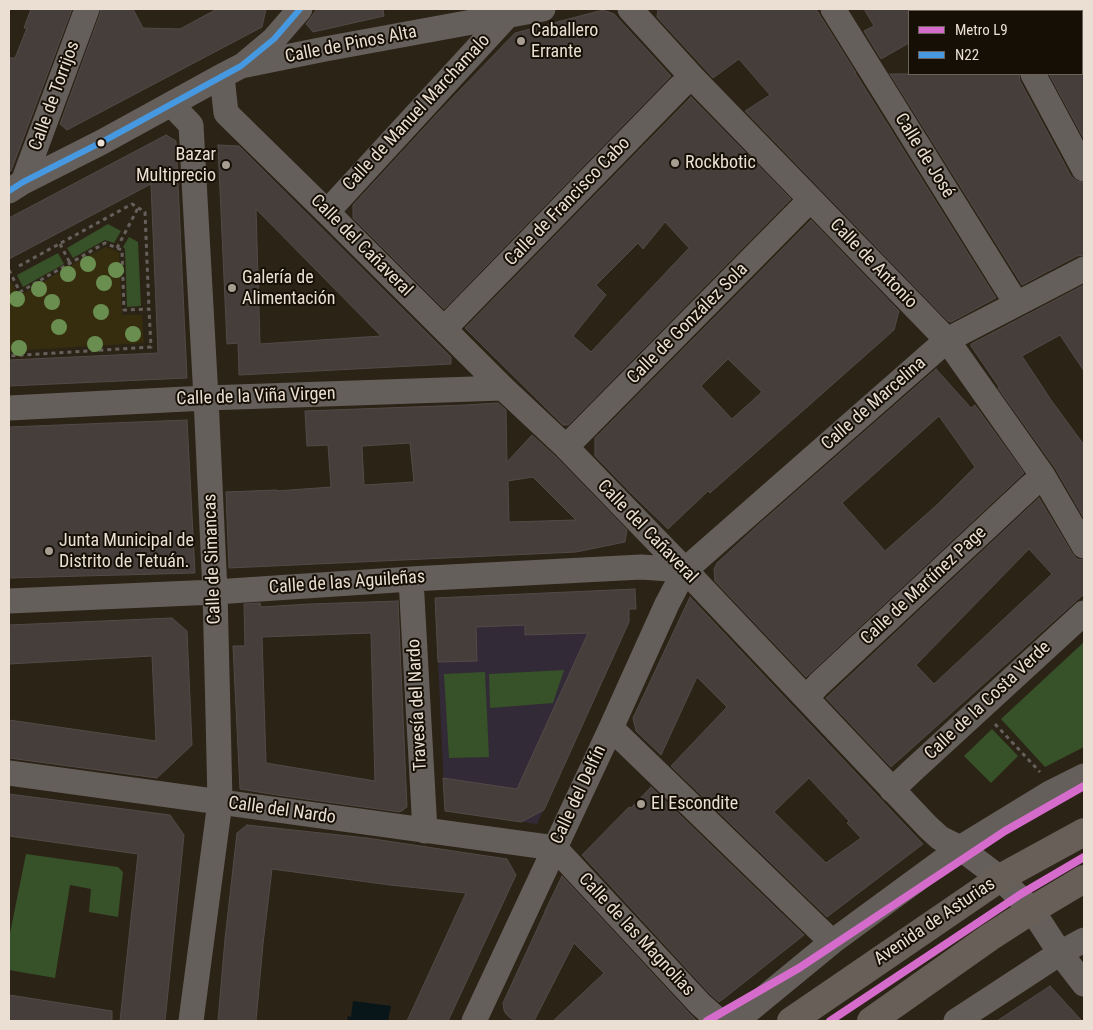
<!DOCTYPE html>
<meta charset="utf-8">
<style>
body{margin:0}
#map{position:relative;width:1093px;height:1030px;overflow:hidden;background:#2c2317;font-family:"Roboto Condensed",sans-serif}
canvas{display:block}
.frame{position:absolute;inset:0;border:10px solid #eadfd2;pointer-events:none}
.legend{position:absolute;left:908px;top:10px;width:175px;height:65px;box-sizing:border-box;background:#160f06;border:1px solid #6b6258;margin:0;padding:6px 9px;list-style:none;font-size:15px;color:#eadfd2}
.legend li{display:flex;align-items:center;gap:10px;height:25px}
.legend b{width:25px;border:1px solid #6b6258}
</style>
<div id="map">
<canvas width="1093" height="1030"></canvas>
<div class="frame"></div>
<ul class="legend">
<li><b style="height:6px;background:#d56ccc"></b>Metro L9</li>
<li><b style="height:6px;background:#4699e1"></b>N22</li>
</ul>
</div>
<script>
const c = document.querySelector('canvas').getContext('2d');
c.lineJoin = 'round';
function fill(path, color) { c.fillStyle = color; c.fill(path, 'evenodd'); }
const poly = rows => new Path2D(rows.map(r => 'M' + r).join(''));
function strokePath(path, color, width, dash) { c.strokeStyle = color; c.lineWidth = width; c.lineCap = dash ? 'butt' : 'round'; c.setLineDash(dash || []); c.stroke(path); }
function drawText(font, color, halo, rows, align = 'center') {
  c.font = font + ' "Roboto Condensed",sans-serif'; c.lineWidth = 4; c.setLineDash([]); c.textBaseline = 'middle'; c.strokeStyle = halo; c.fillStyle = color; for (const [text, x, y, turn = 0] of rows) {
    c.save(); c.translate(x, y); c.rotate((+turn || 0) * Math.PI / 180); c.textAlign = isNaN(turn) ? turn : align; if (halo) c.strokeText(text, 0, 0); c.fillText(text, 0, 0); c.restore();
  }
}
fill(poly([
 [635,589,636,609,629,609,629,622,537,824,445,811,435,598]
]), '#322a36');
fill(poly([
 [108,224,121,231,114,243,105,240,73,258,67,248],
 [129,237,138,242,141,306,127,307,125,249,123,247],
 [58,253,64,264,23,287,17,275],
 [1084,642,1084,747,1045,767,1001,719],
 [564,670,553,703,490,708,489,674],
 [485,672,489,757,449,758,444,674],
 [992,729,1018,756,991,783,964,756],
 [26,854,118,867,123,872,118,917,89,912,91,889,70,885,55,978,9,970,9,938]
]), '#375128');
fill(poly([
 [106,247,119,252,122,315,142,315,144,343,9,351,9,278,19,296,82,259]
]), '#362d0f');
fill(poly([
 [353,1001,391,1006,388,1021,347,1021,348,1016,351,1017]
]), '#081519');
const building = poly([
 [31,9,72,9,11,171,9,171,9,58,15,58,27,28,24,28,31,9],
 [101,9,133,9,143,28,180,29,217,9,266,9,262,27,67,130,60,124,100,14,101,9],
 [317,9,383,9,384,16,313,32,306,24,317,9],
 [658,9,816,9,856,73,854,74,856,74,996,298,951,322,948,321,745,111,770,95,739,59,713,78,657,17,658,9],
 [864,9,909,9,909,43,881,59,864,31,874,26,864,9],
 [603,10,614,14,671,76,444,309,353,218,353,205,436,115,515,33,603,10],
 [890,74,1019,74,1020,81,1071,176,1077,181,1084,183,1084,255,1077,256,1022,285,890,74],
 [1049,74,1084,74,1084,139,1049,74],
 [691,97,791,199,568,425,563,425,465,328,691,97],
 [665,222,689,248,591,352,573,336,606,295,596,285,638,243,643,249,665,222],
 [166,135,176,141,187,378,9,386,9,360,158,353,151,184,9,259,9,218,166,135],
 [218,145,239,146,451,357,451,364,239,375,238,343,227,344,218,145],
 [256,209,381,336,260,344,256,209],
 [811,220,899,311,894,330,710,493,708,491,668,529,632,494,595,456,595,438,811,220],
 [728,359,762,392,732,419,701,386,728,359],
 [1084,285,1084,371,1060,335,1022,356,1051,400,1084,445,1084,518,1055,468,998,388,999,387,971,346,971,344,1084,285],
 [936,369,971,408,975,405,1024,473,806,677,715,581,714,569,717,563,757,526,936,369],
 [939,416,975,467,938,504,885,551,842,503,939,416],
 [498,403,506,410,507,462,532,435,556,457,627,530,625,542,576,552,229,568,226,492,277,490,277,491,331,487,328,445,307,446,305,411,465,405,498,403],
 [410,443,414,482,364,485,362,446,410,443],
 [533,477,576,520,509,522,508,481,533,477],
 [187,420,195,573,9,578,9,427,187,420],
 [1039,498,1072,553,1077,559,1084,560,1084,594,891,767,826,698,1039,498],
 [1029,549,1052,574,934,684,916,665,1029,549],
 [635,589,636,609,629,609,629,622,544,810,521,822,445,811,443,778,517,789,588,633,525,635,525,625,476,627,477,661,438,662,435,598,635,589],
 [690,597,923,844,827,917,671,766,727,707,697,677,661,755,636,731,633,718,690,597],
 [809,778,849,821,847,823,861,838,826,863,774,812,809,778],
 [398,601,407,807,400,812,277,795,240,789,233,646,245,646,244,604,260,603,261,607,310,604,398,601],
 [371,633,375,781,266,763,262,637,371,633],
 [172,618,187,631,192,745,157,778,9,758,9,720,156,741,152,656,9,664,9,625,172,618],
 [651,787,804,935,722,1000,721,1000,719,1002,710,994,582,855,629,807,631,808,651,787],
 [9,794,170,815,184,835,165,1021,120,1021,138,854,9,836,9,794],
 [247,825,367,838,507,859,516,875,448,1021,407,1021,466,893,390,885,272,869,263,944,256,1021,218,1021,225,939,237,833,247,825],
 [562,876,690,1014,696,1020,694,1021,553,1021,604,973,574,943,534,1021,514,1021,506,1014,504,1010,503,1003,545,912,545,911,562,876],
 [1050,986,1082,1021,997,1021,1050,986],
 [9,995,112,1011,112,1021,9,1021,9,995]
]);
fill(building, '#453e3b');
strokePath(building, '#534a48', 1);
strokePath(poly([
 [60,244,70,263],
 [117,248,138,208],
 [19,266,132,204,145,212,149,309],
 [9,270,20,292,105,243,122,250,124,310,149,309,151,347,9,356],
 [995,724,1040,772]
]), '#66605c', 3, [4, 4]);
strokePath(poly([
 [630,9,692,77,947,340,1043,476,1084,546],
 [833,9,1016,303],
 [999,9,1000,11],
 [243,65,274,39,300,9],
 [1033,74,1084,169],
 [222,76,226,113,327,212,503,388,566,447,685,570,928,827,940,838,960,848,1000,878,1032,910,1060,953,1084,984],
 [171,104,191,125,206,398,215,592,218,714,220,802,191,1021],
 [23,182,87,9],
 [9,191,23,182,102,142,222,76,241,66,325,49,543,9],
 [327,212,508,15],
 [444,329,680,87,692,77],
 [9,408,206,398,503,388],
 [566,447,810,200],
 [411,579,425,831],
 [9,601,215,592,411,579,641,567,685,570],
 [806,698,819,684,1031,486,1043,476],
 [611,728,832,942],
 [9,773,555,848,700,1004,719,1021],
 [892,790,912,771,1084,613],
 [474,1021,611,728,667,604,685,570,947,340,1084,269],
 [736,1021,832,942,960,848,1050,793,1084,776],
 [956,1021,1060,953,1084,940]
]), '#655f5b', 25);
strokePath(poly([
 [791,1021,1000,878,1084,832],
 [871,1021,990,937,1032,910,1084,879]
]), '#685f58', 28);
strokePath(poly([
 [9,191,23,182,102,142,241,66,274,39,300,9]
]), '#4699e1', 6);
strokePath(poly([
 [707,1021,799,968,1005,831,1084,786],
 [830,1021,1021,894,1084,857]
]), '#d56ccc', 8);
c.fillStyle = '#6a8e4f';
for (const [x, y] of [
 [88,264],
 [116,270],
 [68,274],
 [104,283],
 [39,289],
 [17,299],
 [52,302],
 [101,312],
 [59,327],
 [133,334],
 [95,344],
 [19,348]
]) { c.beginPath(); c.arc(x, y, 8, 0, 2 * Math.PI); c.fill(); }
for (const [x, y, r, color] of [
 [521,41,5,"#a89d91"],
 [101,143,4.5,"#eadfd2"],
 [675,163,5,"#a89d91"],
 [226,165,5,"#a89d91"],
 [232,288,5,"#a89d91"],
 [49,551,5,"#a89d91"],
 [641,804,5,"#a89d91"]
]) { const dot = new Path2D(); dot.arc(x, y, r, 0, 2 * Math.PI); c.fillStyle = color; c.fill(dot); strokePath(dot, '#160f06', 2); }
drawText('18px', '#eadfd2', '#160f06', [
 ["Caballero",531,31],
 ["Errante",531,52],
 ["Bazar",216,155,"right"],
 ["Multiprecio",216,176,"right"],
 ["Rockbotic",685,163],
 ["Galería de",242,278],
 ["Alimentación",242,299],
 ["Junta Municipal de",59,541],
 ["Distrito de Tetuán.",59,562],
 ["El Escondite",651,804]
], 'left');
drawText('18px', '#eadfd2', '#160f06', [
 ["Calle de Pinos Alta",351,45,-11],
 ["Calle de Torrijos",55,96,-70],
 ["Calle de Manuel Marchamalo",417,113,-47],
 ["Calle de José",924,156,58],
 ["Calle de Francisco Cabo",568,202,-46],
 ["Calle del Cañaveral",361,246,45],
 ["Calle de Antonio",873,264,46],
 ["Calle de González Sola",688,324,-45],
 ["Calle de la Viña Virgen",256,397,-2],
 ["Calle de Marcelina",874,404,-41],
 ["Calle del Cañaveral",647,532,46],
 ["Calle de Simancas",213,559,-92],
 ["Calle de las Aguileñas",347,583,-4],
 ["Calle de Martínez Page",924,586,-43],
 ["Calle de la Costa Verde",988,701,-43],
 ["Travesía del Nardo",418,705,-93],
 ["Calle del Delfín",579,795,-65],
 ["Calle del Nardo",282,811,8],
 ["Avenida de Asturias",935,922,-34],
 ["Calle de las Magnolias",636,935,47]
]);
</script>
